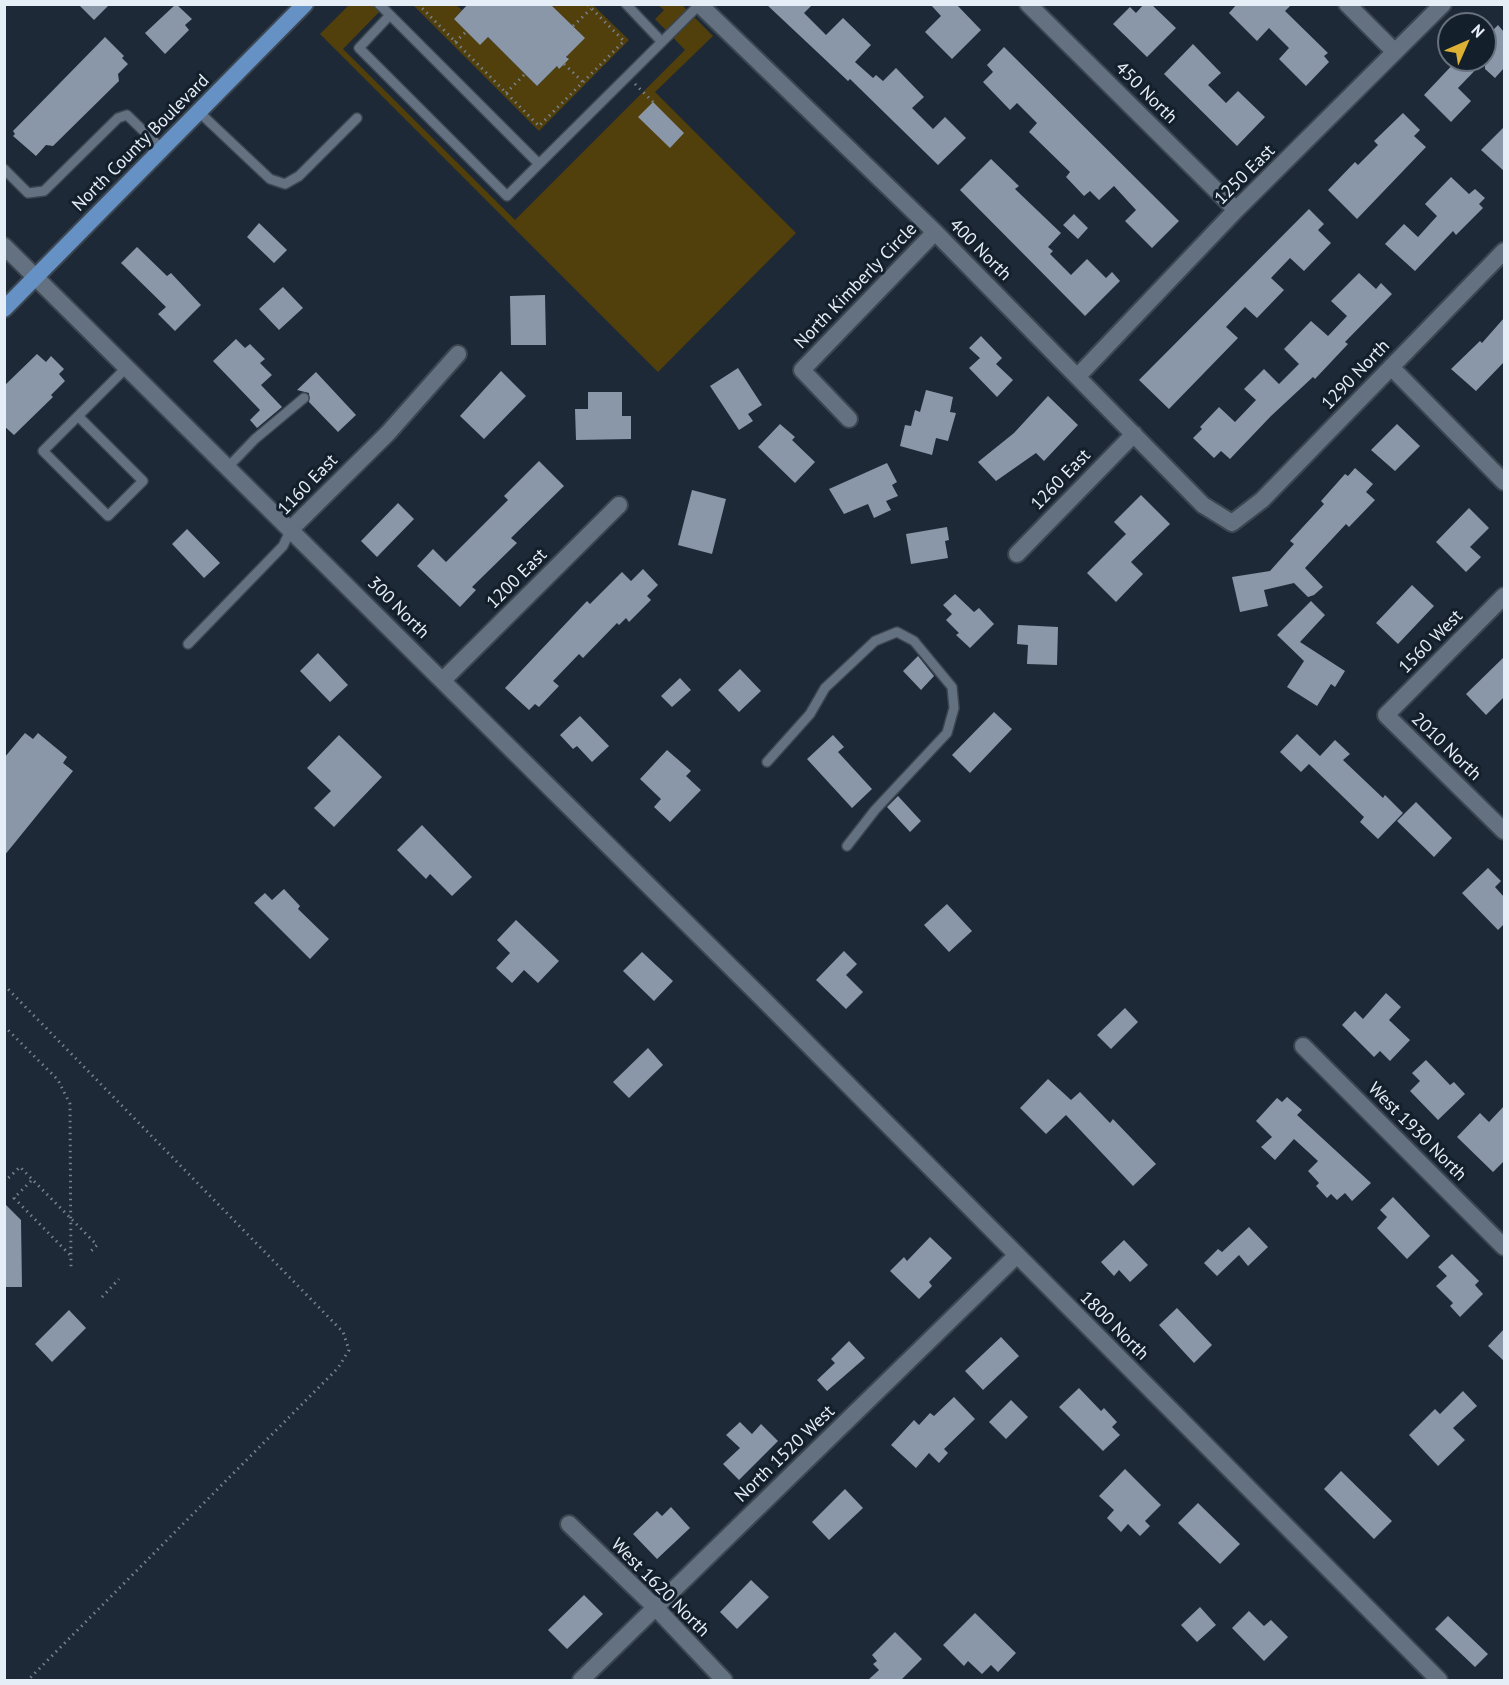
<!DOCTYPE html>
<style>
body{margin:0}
#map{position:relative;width:1509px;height:1685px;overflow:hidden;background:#1d2936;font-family:"PT Sans",sans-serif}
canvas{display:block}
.frame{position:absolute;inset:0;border:6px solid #e5edf6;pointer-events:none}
.north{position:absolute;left:1437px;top:12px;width:60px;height:60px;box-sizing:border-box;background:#141f2c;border:2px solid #68717d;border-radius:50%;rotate:45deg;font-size:16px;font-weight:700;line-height:24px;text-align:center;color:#e5edf6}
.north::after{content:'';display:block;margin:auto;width:21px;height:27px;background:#ddb133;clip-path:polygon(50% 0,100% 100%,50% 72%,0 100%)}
</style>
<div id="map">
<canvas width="1509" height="1685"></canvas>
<div class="frame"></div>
<div class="north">N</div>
</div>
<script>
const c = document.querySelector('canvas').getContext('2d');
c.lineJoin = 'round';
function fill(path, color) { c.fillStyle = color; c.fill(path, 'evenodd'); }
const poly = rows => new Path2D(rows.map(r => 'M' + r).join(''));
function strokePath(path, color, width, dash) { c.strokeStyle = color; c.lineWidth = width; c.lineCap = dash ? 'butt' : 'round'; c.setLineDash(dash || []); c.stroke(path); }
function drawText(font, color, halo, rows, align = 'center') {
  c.font = font + ' "PT Sans",sans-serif'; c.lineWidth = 6; c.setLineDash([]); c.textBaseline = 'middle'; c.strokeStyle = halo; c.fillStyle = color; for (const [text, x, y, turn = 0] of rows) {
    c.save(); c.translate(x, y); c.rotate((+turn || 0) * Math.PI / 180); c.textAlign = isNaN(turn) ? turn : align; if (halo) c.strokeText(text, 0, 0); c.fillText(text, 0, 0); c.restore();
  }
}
fill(poly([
 [349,5,386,5,343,49,515,220,685,50,655,19,664,10,658,5,682,5,713,36,655,92,796,233,658,372,320,34],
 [413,5,456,5,462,10,454,19,480,44,488,37,537,86,557,66,559,68,568,59,550,5,593,5,629,40,539,131]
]), '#513f0c');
fill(poly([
 [78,4,110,4,94,20],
 [176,4,192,19,185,25,189,30,165,54,145,33],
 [468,4,550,4,585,38,566,57,569,59,559,69,557,66,537,86,488,37,480,45,454,19],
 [766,4,813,4,804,13,826,35,843,18,871,45,855,62,873,78,876,75,883,81,896,68,924,97,912,108,933,129,945,117,966,138,938,165,850,79,848,81],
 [930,4,956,4,981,30,952,59,925,32,941,16],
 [1144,4,1151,4,1176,28,1147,57,1113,24,1130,7,1136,13],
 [1237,4,1292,4,1285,11,1328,53,1324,56,1329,62,1306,86,1279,59,1289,48,1269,28,1257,41,1229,13],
 [1485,25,1491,32,1498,25,1504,32,1504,68,1495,78,1485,69],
 [105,37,124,56,122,58,128,64,118,74,119,81,53,146,46,145,36,156,13,136,15,134,13,131],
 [1193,44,1221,73,1208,85,1226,103,1238,91,1265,117,1237,146,1164,74],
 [1004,47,1179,221,1152,248,1125,221,1136,210,1114,186,1099,200,1090,191,1084,196,1066,177,1070,172,1029,132,1037,123,1017,103,1010,110,983,82,993,72,987,65],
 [1457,60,1485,60,1458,88,1471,101,1451,122,1424,95],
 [653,102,684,133,670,148,638,117],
 [1403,113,1420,130,1414,136,1426,147,1357,219,1328,190,1355,162,1358,165,1378,145,1374,141],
 [1504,127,1504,171,1481,150],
 [991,159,1019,186,1015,189,1061,233,1048,247,1053,251,1050,254,1071,275,1087,259,1106,278,1112,272,1120,281,1085,316,960,190],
 [1451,177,1469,194,1475,189,1485,198,1479,204,1483,208,1456,235,1453,231,1415,271,1385,244,1404,224,1418,237,1437,216,1425,204],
 [1309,209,1324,224,1318,230,1331,243,1304,271,1290,258,1271,278,1284,290,1257,318,1245,307,1226,327,1238,338,1169,409,1139,380],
 [1074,214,1088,228,1078,239,1063,225],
 [259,223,287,250,274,263,247,237],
 [137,247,167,276,171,273,201,305,175,331,158,314,166,307,121,263],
 [1359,273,1376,289,1381,283,1392,294,1345,342,1348,344,1315,379,1313,377,1271,416,1230,459,1221,451,1214,458,1193,438,1202,429,1200,427,1219,407,1235,422,1256,400,1244,389,1264,369,1279,384,1299,364,1284,349,1311,321,1328,336,1347,316,1331,301],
 [283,287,303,308,279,330,259,309],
 [545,295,546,345,511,345,510,296],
 [1504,318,1504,362,1476,391,1451,369,1480,341,1482,343],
 [981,336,1002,358,996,364,1013,380,997,397,969,368,980,358,969,348],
 [236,339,245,348,250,344,265,359,260,363,272,375,261,385,282,407,257,428,250,420,260,410,213,361],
 [37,354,46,362,51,356,64,369,59,374,65,381,51,395,53,397,14,435,4,426,4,386],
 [738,368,762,405,748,414,753,421,739,430,710,386],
 [501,371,526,396,484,439,460,416],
 [316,372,356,415,338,432,309,402,309,393,297,390],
 [926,390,953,397,950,412,956,413,948,441,936,438,932,455,900,446,905,425,911,426,915,410,920,412],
 [588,392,622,392,622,416,631,416,631,439,576,440,575,409,588,409],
 [1048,396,1078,425,1044,461,1036,453,996,481,978,462,1014,433],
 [780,424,795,437,792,440,815,462,795,483,758,447],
 [1397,424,1420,446,1395,471,1371,450],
 [539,461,564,486,511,538,517,543,472,587,476,590,460,607,417,566,433,549,446,562,508,500,504,496],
 [887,463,897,482,892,485,898,496,886,501,891,510,874,518,868,504,844,514,829,489],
 [1355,468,1373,484,1366,492,1375,500,1349,527,1346,524,1305,568,1323,587,1314,595,1308,597,1294,583,1264,590,1268,606,1240,612,1232,577,1270,571,1294,544,1290,541,1324,504,1321,501,1345,474,1348,476],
 [692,490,726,499,712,554,678,545],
 [1141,495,1170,524,1131,562,1143,574,1116,602,1087,573,1126,534,1114,522],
 [398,503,414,519,377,557,361,541],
 [1469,508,1489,528,1470,547,1481,557,1466,572,1436,542],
 [947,527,949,540,945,541,948,558,911,564,906,534],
 [187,529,220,563,204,578,172,544],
 [643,569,658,585,647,596,651,600,629,622,626,618,619,625,617,623,583,658,579,654,553,681,559,686,539,707,535,704,529,710,505,688,587,601,590,604,622,572,631,581],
 [1412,585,1434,606,1398,644,1376,623],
 [955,594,974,612,979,608,994,624,970,648,956,635,959,633,946,620,952,614,943,605],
 [1311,601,1325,615,1300,642,1345,671,1335,687,1331,684,1317,706,1287,687,1304,661,1277,635],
 [1018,625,1058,627,1057,665,1027,664,1028,645,1017,644],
 [318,653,348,685,330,702,300,671],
 [918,656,934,676,921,690,903,671],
 [1504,657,1504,697,1486,715,1466,694],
 [740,669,761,691,739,712,718,690],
 [680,678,691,690,672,707,661,696],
 [994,712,1012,729,970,773,952,755],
 [580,716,609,746,592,762,577,746,573,749,560,735],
 [25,733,33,739,38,733,67,757,63,763,73,771,4,856,4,758],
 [1297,734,1320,756,1335,740,1350,754,1343,760,1383,798,1385,795,1403,813,1378,839,1360,822,1364,817,1309,764,1301,772,1280,752],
 [339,735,382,777,334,827,314,808,331,791,307,768],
 [833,735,844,747,838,752,872,789,852,808,807,759],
 [667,750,691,771,686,776,701,790,670,822,654,807,661,799,640,779],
 [898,796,921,821,910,832,887,807],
 [1416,802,1452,838,1434,857,1397,821],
 [422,825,472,877,452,896,430,874,426,879,397,850],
 [1488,868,1501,881,1495,887,1504,897,1504,924,1498,930,1462,893],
 [284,889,300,906,298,909,329,939,310,959,254,903,265,893,272,900],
 [947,904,972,931,949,952,924,925],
 [516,920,559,961,538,983,524,970,512,983,496,968,510,953,497,940],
 [844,951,857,964,846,975,863,992,846,1009,816,980],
 [642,952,673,981,654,1001,623,971],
 [1386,993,1401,1007,1389,1020,1410,1040,1390,1061,1380,1051,1374,1057,1342,1025,1355,1011,1363,1019],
 [1125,1008,1138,1022,1111,1049,1097,1035],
 [648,1048,663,1065,629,1098,613,1082],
 [1426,1060,1450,1085,1454,1082,1465,1094,1438,1120,1410,1091,1420,1081,1412,1073],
 [1048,1079,1071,1100,1080,1092,1110,1123,1113,1119,1156,1164,1133,1186,1066,1115,1046,1134,1020,1108],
 [1287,1097,1302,1110,1297,1115,1371,1183,1352,1201,1345,1193,1337,1200,1331,1194,1327,1198,1316,1186,1319,1183,1308,1171,1318,1161,1294,1139,1275,1160,1261,1147,1272,1137,1256,1121,1277,1098,1282,1102],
 [1504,1106,1504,1161,1493,1172,1457,1137,1480,1113,1489,1122],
 [1393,1197,1430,1236,1407,1259,1377,1228,1387,1217,1380,1210],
 [4,1203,21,1220,22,1287,4,1287],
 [1249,1227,1268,1247,1248,1266,1239,1255,1217,1276,1204,1263,1218,1249,1222,1252],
 [930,1237,952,1258,929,1282,932,1286,919,1299,890,1271,904,1257,907,1261],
 [1124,1240,1148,1265,1130,1282,1119,1270,1114,1276,1101,1262],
 [1452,1254,1479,1281,1475,1285,1483,1294,1460,1317,1450,1306,1453,1303,1436,1286,1447,1276,1438,1267],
 [1177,1308,1212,1345,1194,1363,1159,1325],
 [69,1310,86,1328,52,1362,35,1344],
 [1504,1329,1504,1361,1488,1346],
 [1001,1337,1019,1356,983,1390,965,1371],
 [849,1341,865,1358,827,1391,817,1380,835,1363,831,1359],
 [1079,1388,1101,1411,1104,1408,1117,1422,1112,1427,1120,1435,1103,1451,1059,1407],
 [1463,1391,1477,1406,1453,1428,1465,1440,1438,1466,1409,1435,1435,1409,1440,1414],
 [954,1397,975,1419,944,1449,948,1453,939,1463,929,1453,916,1468,891,1445,914,1420,919,1425,930,1413,934,1416],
 [1011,1400,1028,1417,1006,1439,989,1422],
 [740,1422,752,1434,761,1424,778,1441,739,1480,723,1464,740,1448,726,1435],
 [1125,1469,1161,1505,1145,1521,1150,1526,1140,1536,1128,1524,1121,1532,1107,1518,1114,1510,1099,1496],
 [1341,1471,1392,1521,1374,1539,1324,1489],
 [845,1489,863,1508,829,1540,812,1522],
 [1198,1503,1240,1544,1220,1564,1178,1523],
 [671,1507,690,1528,657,1559,633,1534,657,1511,662,1516],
 [751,1580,769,1597,737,1629,720,1612],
 [584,1595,603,1614,567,1649,548,1630],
 [1200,1607,1216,1625,1197,1642,1181,1625],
 [1249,1611,1264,1626,1271,1620,1288,1637,1264,1661,1232,1628],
 [975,1613,1016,1653,998,1672,991,1665,982,1674,968,1661,964,1666,943,1645],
 [1448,1616,1488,1654,1475,1667,1435,1629],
 [895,1632,922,1659,901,1680,868,1680,879,1670,873,1664,877,1661,872,1655]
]), '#8997a8');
const service = poly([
 [379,4,539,164,699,5],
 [626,4,662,42],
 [390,15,359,48,507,196,539,164],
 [199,112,270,179,285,184,299,176,357,118],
 [4,169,28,193,44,191,118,118,127,115,162,149],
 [78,416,143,481,108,516,43,451,126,368],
 [229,466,255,439,304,398],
 [188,644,283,546,291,529],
 [767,762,810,714,825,688,875,641,897,632,914,641,952,687,954,708,947,733,875,810,847,846]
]);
const minor = poly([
 [699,4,935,232,1203,505,1232,523,1262,500,1504,251],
 [1028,4,1236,210],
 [1347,4,1395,52],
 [1391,367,1504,482],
 [1078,376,1236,210,1443,4],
 [849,419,802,370,935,232],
 [291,529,388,433,458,354],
 [1017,554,1134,434],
 [1504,596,1386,715,1504,831],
 [443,680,619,505],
 [1303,1046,1504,1247],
 [569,1524,656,1608,724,1680],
 [581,1680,1016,1256]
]);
const tertiary = poly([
 [4,246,762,998,1439,1680]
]);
const primary = poly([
 [4,309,305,4]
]);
strokePath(service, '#3c4651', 12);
strokePath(minor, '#3c4651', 20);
strokePath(tertiary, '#3c4651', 20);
strokePath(primary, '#3c4651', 20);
strokePath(poly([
 [418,4,539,126,624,41,587,4],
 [573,26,591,9],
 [455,42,467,31],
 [564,64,583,82],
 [635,84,653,102],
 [506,93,525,74],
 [4,985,343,1332,349,1350,338,1368,28,1680],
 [4,1026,58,1080,70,1104,71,1270],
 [31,1181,14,1198,71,1256],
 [4,1182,20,1167,97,1245,91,1251],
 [102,1297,119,1279]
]), '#77828d', 3, [1.5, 4.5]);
strokePath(service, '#647181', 9);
strokePath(minor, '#647181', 16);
strokePath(tertiary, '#647181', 16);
strokePath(primary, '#6591c4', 16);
drawText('18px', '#e5edf6', '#141f2c', [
 ["450 North",1146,93,45],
 ["North County Boulevard",141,143,-45],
 ["1250 East",1245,175,-45],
 ["400 North",980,250,45],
 ["North Kimberly Circle",856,286,-46],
 ["1290 North",1356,375,-46],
 ["1260 East",1061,480,-46],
 ["1160 East",308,485,-46],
 ["1200 East",517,579,-45],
 ["300 North",398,608,45],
 ["1560 West",1431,642,-45],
 ["2010 North",1446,747,44],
 ["West 1930 North",1417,1132,45],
 ["1800 North",1114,1326,45],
 ["North 1520 West",785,1454,-44],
 ["West 1620 North",660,1588,45]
]);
</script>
